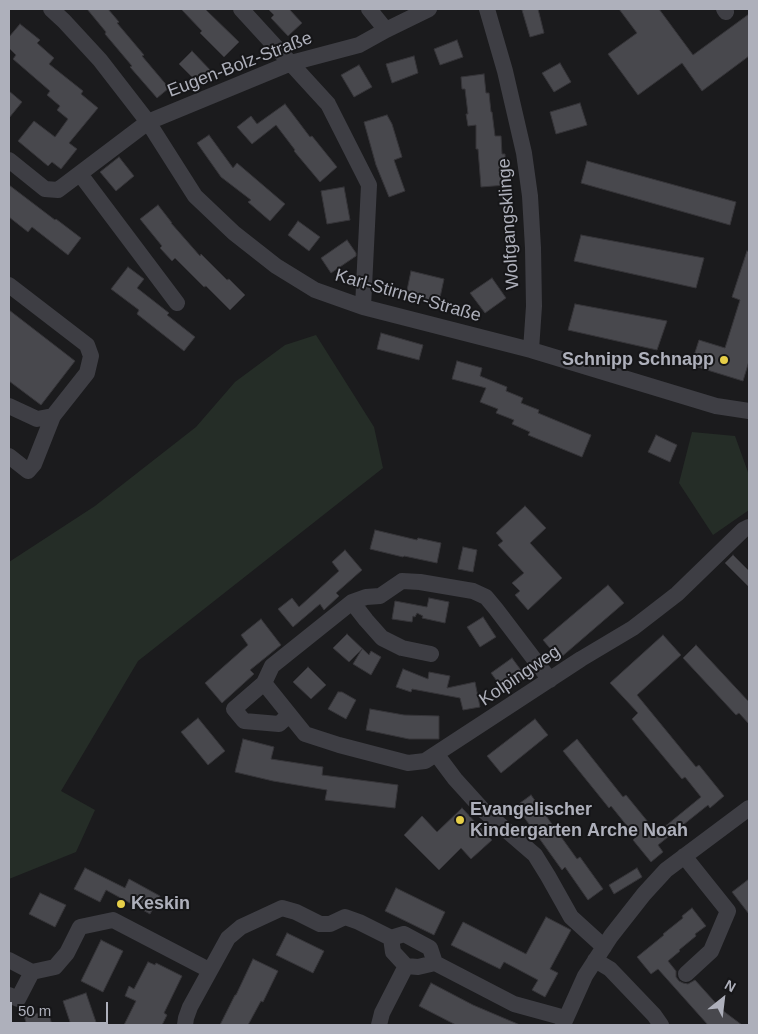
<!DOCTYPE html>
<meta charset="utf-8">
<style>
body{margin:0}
#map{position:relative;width:758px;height:1034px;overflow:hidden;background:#1b1b1d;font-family:Arial,sans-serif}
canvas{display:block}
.frame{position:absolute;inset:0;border:10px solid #aeb0bb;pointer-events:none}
.north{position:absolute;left:698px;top:974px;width:50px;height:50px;-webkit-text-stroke:4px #161618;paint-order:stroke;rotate:29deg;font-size:14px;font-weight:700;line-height:20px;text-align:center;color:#aeb0bb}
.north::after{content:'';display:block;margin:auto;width:18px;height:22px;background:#aeb0bb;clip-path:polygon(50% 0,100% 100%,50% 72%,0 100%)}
.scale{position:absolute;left:10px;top:1002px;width:98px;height:22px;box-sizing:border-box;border:2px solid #aeb0bb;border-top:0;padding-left:6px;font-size:15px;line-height:18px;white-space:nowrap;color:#aeb0bb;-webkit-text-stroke:4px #161618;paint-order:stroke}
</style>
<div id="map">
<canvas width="758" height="1034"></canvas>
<div class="frame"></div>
<div class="north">N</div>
<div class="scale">50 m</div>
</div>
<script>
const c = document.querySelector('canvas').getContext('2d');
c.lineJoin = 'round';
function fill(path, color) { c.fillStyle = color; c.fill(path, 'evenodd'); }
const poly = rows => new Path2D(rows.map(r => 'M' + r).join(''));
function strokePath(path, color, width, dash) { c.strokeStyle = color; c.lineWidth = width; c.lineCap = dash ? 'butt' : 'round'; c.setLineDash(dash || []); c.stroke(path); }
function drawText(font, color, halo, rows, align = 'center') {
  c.font = font + ' Arial,sans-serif'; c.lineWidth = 4; c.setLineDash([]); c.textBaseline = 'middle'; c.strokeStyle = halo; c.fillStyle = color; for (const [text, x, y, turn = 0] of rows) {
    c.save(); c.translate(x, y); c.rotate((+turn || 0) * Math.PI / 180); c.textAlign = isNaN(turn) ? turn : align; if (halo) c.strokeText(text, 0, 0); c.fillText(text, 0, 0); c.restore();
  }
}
fill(poly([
 [316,335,374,427,383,468,138,661,61,791,95,810,76,852,9,879,9,562,95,506,196,427,235,382,285,345],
 [692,432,735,436,749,475,749,510,713,535,679,483]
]), '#252d27');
const building = poly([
 [87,9,108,9,119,22,117,23,144,55,142,56,169,88,157,98,130,67,132,66,105,34,106,32,87,9],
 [181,9,205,9,239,42,224,57,200,33,202,31,181,9],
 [268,9,289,9,302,23,288,36,271,18,274,15,268,9],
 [528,9,538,9,544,33,530,37,522,10,528,9],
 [619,9,659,9,693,55,749,14,749,56,702,91,682,63,638,95,608,54,637,33,619,9],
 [20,24,40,40,37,43,54,58,49,64,83,91,81,94,98,108,69,143,77,149,61,169,52,162,48,166,18,141,34,121,55,137,68,119,57,110,60,106,47,95,50,91,13,59,16,55,9,48,9,37,20,24],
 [457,40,463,57,440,65,434,49,457,40],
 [192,51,213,73,200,85,179,64,192,51],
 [414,56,418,73,392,83,386,64,414,56],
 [560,63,571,82,554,92,542,73,560,63],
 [359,65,372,87,354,97,341,75,359,65],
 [484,74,486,93,489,93,491,112,492,112,495,136,501,136,502,154,505,154,506,185,481,187,478,149,476,149,476,125,468,126,466,114,468,114,465,89,462,89,461,77,484,74],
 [9,91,22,102,9,118,9,91],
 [580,103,587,125,556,134,550,112,580,103],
 [285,104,310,137,312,136,337,167,320,182,294,151,295,150,276,125,252,144,237,127,251,116,257,124,285,104],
 [387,115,392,124,402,157,394,160,405,191,389,197,376,165,364,122,387,115],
 [209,135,233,168,237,163,285,204,270,221,248,202,251,200,221,177,197,143,209,135],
 [119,157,134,176,116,191,100,172,119,157],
 [587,161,736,202,730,225,581,183,587,161],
 [9,185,55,220,56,219,81,238,68,255,32,227,28,232,9,217,9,185],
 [344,187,350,220,327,224,321,191,344,187],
 [158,205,172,223,171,223,200,256,201,254,227,280,229,279,245,295,230,310,206,286,204,287,175,258,172,261,160,248,162,246,140,219,158,205],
 [298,221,320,237,309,251,288,235,298,221],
 [581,235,704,258,696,288,574,261,581,235],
 [347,240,356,253,356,256,331,273,321,258,347,240],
 [747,251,749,252,749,361,743,381,691,365,699,340,725,348,740,300,732,297,747,251],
 [128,267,144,279,137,288,169,313,167,315,195,337,184,351,137,314,139,310,111,289,128,267],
 [411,271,444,279,439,302,406,295,411,271],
 [492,278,506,298,485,313,470,293,492,278],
 [575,304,667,321,657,350,568,330,575,304],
 [9,310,75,361,41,405,9,381,9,310],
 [381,333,423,345,419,360,377,349,381,333],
 [457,361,482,368,480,376,507,387,506,391,523,398,521,403,539,410,538,413,591,435,582,457,528,435,530,432,512,424,514,420,496,413,498,409,480,402,486,388,452,379,457,361],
 [656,435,677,445,670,462,648,452,656,435],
 [525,506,546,528,530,543,562,578,528,610,515,595,520,591,512,583,524,573,498,545,503,541,496,533,525,506],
 [375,530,417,540,418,538,441,543,437,563,404,556,403,557,370,549,375,530],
 [463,547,477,550,473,572,458,569,463,547],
 [345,550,362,570,336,593,339,596,324,610,320,604,293,627,278,609,292,598,299,607,339,571,332,562,345,550],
 [733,555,749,571,749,587,725,563,733,555],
 [608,585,624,603,559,659,543,640,608,585],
 [429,598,449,602,445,623,422,618,423,616,417,613,415,617,413,616,412,622,392,619,395,601,427,607,429,598],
 [483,617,496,637,480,647,467,627,483,617],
 [261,619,281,645,250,670,254,674,222,703,205,683,248,645,241,635,261,619],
 [347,634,369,655,371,651,381,657,371,675,353,664,362,649,349,662,333,648,347,634],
 [663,635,681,655,637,695,696,767,699,765,724,796,710,808,708,805,658,845,663,852,651,862,633,840,636,837,611,806,609,808,563,751,577,739,623,797,626,795,657,833,701,797,685,777,682,779,632,719,638,713,610,683,663,635],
 [696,645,749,702,749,724,739,713,736,715,683,658,696,645],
 [512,658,526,677,505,692,491,673,512,658],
 [308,667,326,685,311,699,293,682,308,667],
 [403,669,428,679,429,672,450,676,447,688,475,682,480,707,463,710,460,698,412,689,411,692,396,687,403,669],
 [338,692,342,692,356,700,346,719,328,709,338,692],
 [370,709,404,715,439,716,439,739,409,739,366,730,370,709],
 [198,718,225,751,208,765,181,732,198,718],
 [535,719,548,735,501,773,487,756,535,719],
 [243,739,274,747,271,759,323,767,322,775,398,785,395,808,325,800,327,790,273,781,235,772,243,739],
 [531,795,577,859,580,857,603,889,588,900,565,867,562,870,516,806,531,795],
 [462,808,492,840,471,859,461,848,439,870,404,835,422,816,437,832,462,808],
 [85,868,125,888,129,879,160,896,150,914,106,890,100,902,74,889,85,868],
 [637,868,642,877,614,894,609,885,637,868],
 [749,879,749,914,732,892,749,879],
 [396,888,445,912,434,935,385,911,396,888],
 [40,893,66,905,55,927,29,914,40,893],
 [692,908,706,926,695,934,696,936,679,950,680,951,668,961,676,971,676,977,679,981,683,983,688,984,695,980,722,1010,742,1025,708,1025,658,969,651,974,637,957,664,935,663,934,683,918,682,916,692,908],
 [546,917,571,930,550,969,558,973,545,997,532,990,538,980,504,962,500,969,451,945,463,922,526,954,546,917],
 [287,933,324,951,313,973,276,955,287,933],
 [101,940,123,951,103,992,81,981,101,940],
 [253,959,278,971,263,1002,261,1001,248,1025,220,1025,235,995,236,995,253,959],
 [148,962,155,965,156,963,182,976,164,1013,167,1015,162,1025,124,1025,136,1001,125,996,129,986,134,989,148,962],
 [431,983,473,1005,520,1025,456,1025,419,1006,431,983],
 [86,993,97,1025,71,1025,63,1001,86,993],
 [48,1011,52,1025,27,1025,24,1016,48,1011]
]);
fill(building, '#48484d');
strokePath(building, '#363539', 1);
strokePath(poly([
 [51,9,64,21,100,60,148,122,195,196,234,233,276,266,315,290,363,307,531,350,716,406,749,411],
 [241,9,328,104,369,185,363,307],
 [369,9,386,30],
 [487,9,505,71,524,153,530,196,533,248,534,306,531,350],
 [724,9,726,12],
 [9,160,45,189,58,190,148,122,291,63,359,45,386,30,429,9],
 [80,174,177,303],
 [9,285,87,345,91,356,87,373,53,416,37,419,9,406],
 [9,456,28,471,34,464,53,416],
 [352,602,366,620,382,638,402,648,431,654],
 [264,683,272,666,352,602,366,597,380,596,402,581,420,582,473,591,486,597,496,609,550,680],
 [289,715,279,724,244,721,234,709,264,683,305,734,339,745,408,763,425,761,581,659,633,628,677,594,743,530,749,527],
 [437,755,455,779,484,811,535,855,548,876,571,917,604,947],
 [684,856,728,911,711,951,686,974],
 [404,934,430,948,435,963,418,967,406,966,393,952,391,938,404,934],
 [9,960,32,972,55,967,67,953,80,927,113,920,209,970],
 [595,960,610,969,654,1015,661,1025],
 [435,963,514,1004,565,1018],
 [9,995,18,999,32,972],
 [185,1025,186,1018,190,1007,228,938,241,927,282,908,296,912,320,924,330,924,345,917,359,922,391,938],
 [379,1025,382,1013,406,966],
 [563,1025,585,976,611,936,644,894,666,870,749,808]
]), '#3e3e44', 16);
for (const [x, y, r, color] of [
 [724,360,5,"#e7cf48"],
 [460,820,5,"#e7cf48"],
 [121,904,5,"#e7cf48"]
]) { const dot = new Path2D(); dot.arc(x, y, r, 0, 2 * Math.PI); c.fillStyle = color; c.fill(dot); strokePath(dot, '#161618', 2); }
drawText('18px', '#aeb0bb', '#161618', [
 ["Eugen-Bolz-Straße",240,65,-21],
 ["Wolfgangsklinge",509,224,-94],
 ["Karl-Stirner-Straße",408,296,16],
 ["Kolpingweg",520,676,-34]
]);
drawText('bold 18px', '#aeb0bb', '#161618', [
 ["Schnipp Schnapp",714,360,"right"],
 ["Evangelischer",470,810],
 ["Kindergarten Arche Noah",470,831],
 ["Keskin",131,904]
], 'left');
</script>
